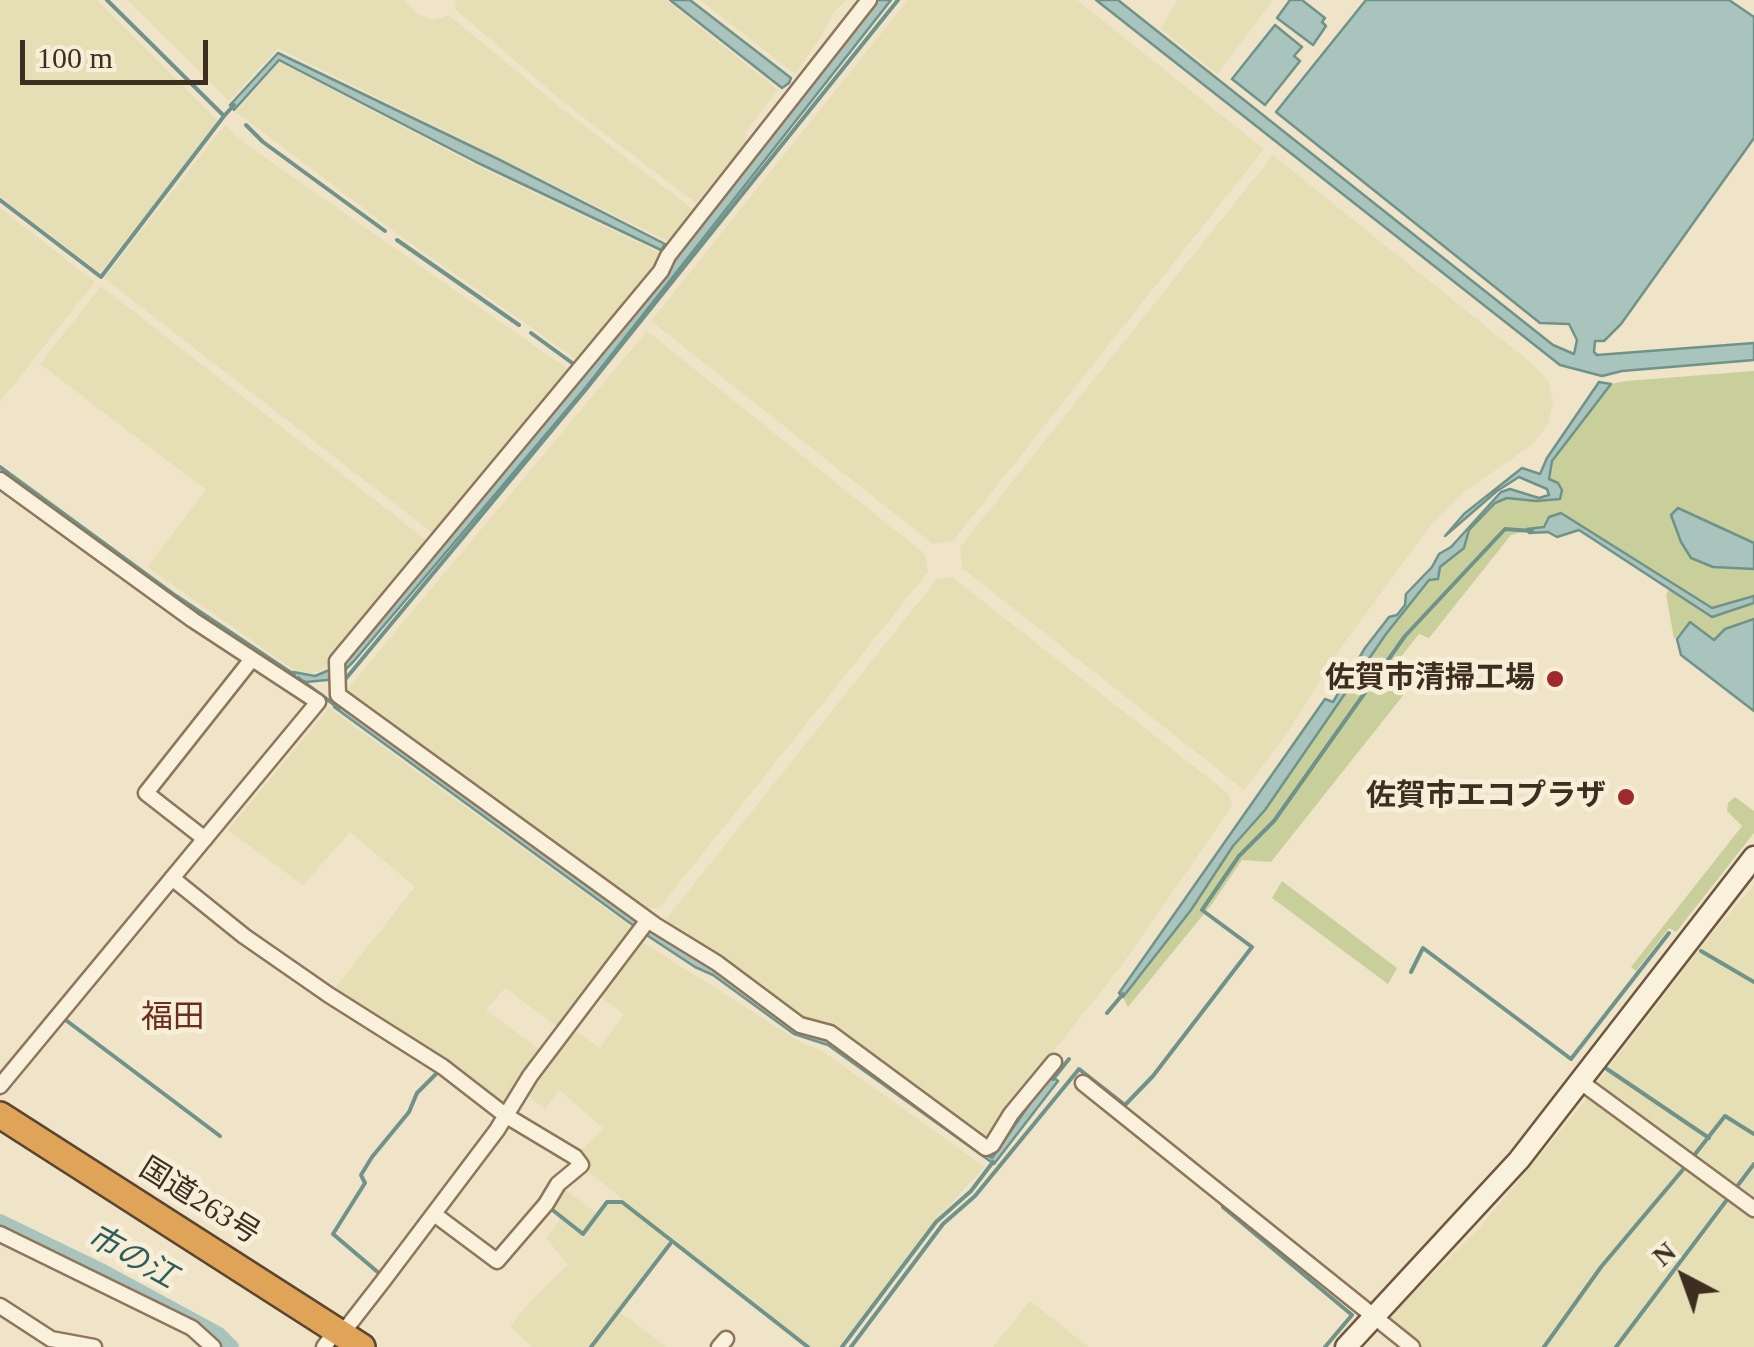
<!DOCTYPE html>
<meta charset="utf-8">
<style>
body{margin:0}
#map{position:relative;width:1754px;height:1347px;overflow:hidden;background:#f0e4c8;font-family:"Times New Roman",serif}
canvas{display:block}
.north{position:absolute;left:1634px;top:1227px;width:100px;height:100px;-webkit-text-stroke:8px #f7eed8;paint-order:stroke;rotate:319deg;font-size:28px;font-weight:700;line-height:40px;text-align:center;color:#3d2e20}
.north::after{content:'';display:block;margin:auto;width:35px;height:45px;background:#3d2e20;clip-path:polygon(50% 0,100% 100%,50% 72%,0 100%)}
.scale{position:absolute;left:20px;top:40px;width:188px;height:45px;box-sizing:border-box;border:5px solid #3d2e20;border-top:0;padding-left:12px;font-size:30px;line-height:35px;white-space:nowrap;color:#3d2e20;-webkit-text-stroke:8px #f7eed8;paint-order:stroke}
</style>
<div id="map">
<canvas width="1754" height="1347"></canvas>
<div class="north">N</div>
<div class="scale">100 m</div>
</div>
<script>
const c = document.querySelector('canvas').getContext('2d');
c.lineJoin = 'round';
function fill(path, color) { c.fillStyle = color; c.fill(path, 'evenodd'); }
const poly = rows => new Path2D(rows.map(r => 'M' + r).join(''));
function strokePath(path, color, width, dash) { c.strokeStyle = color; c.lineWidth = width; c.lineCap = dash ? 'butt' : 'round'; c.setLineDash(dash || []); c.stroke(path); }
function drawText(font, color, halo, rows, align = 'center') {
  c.font = font + ' "Times New Roman","Noto Sans JP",serif'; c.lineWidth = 10; c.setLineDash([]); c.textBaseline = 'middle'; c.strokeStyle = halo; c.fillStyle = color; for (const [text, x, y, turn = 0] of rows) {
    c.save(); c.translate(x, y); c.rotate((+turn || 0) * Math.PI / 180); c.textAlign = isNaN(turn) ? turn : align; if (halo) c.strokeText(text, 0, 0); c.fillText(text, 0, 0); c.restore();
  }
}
fill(poly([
 [0,0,97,0,219,122,100,273,0,196],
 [127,0,405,0,420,15,433,20,449,15,560,107,695,211,669,242,278,48,229,101],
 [456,0,666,0,778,90,746,131,746,143,696,203,562,101,455,9],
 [700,0,848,0,834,11,821,37,795,74],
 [908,0,1077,0,1264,149,954,540,933,544,651,321],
 [1177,0,1273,0,1217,74,1161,29],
 [279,62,475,165,662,254,579,361,399,235,236,112],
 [225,125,247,145,572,372,435,535,104,278],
 [1273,155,1535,366,1548,381,1553,402,1548,424,1533,444,1464,492,1431,525,1342,646,1286,735,1244,790,962,568,960,547],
 [0,208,95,282,0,402],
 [101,286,430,543,325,669,314,673,297,672,147,567,206,490,40,364],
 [647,331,925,554,928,572,659,908,641,909,345,692],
 [952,577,1229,794,1232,806,1120,968,1006,1110,993,1134,984,1138,803,1020,669,927,666,919,937,579],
 [329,708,634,929,560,1029,505,988,486,1010,544,1053,503,1109,334,989,415,887,350,832,303,885,228,830],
 [1754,885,1754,1202,1594,1087,1709,937],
 [644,943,802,1043,821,1050,985,1167,934,1221,840,1347,812,1347,670,1239,581,1165,575,1157,603,1128,559,1090,545,1109,526,1094,575,1031,600,1048,624,1014,599,996,635,945],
 [1589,1096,1754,1216,1754,1347,1420,1347,1386,1320,1481,1226],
 [558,1184,596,1213,607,1202,622,1202,671,1244,620,1312,666,1347,532,1347,510,1326,533,1298,568,1265,546,1238,561,1218,546,1204],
 [1030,1301,1089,1347,993,1347]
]), '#e6deb5');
fill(poly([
 [1754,371,1754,543,1694,514,1713,567,1754,569,1754,596,1712,608,1561,513,1544,527,1511,535,1429,638,1419,634,1386,676,1405,693,1271,862,1242,860,1212,904,1128,1007,1123,997,1191,910,1233,846,1265,810,1386,634,1429,580,1438,579,1440,567,1464,548,1469,531,1495,503,1507,498,1536,501,1560,499,1549,479,1552,461,1600,393,1611,384,1626,381],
 [1670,589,1712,617,1754,603,1754,619,1725,629,1714,640,1690,623,1674,639,1666,594],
 [1735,797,1754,811,1754,833,1676,932,1669,928,1636,971,1631,967,1742,826,1727,811,1728,803],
 [1282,881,1397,968,1388,984,1272,898]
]), '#c9cf9b');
const water = poly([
 [670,0,690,0,791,78,789,83,782,88,670,0],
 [875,0,891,0,586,387,354,661,342,673,327,680,306,682,293,678,293,672,315,676,339,666,676,254,875,0],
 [1096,0,1118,0,1553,345,1574,354,1577,340,1569,324,1540,323,1276,112,1366,0,1729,0,1754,17,1754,138,1621,324,1604,341,1595,341,1594,352,1597,355,1754,343,1754,360,1622,371,1602,376,1560,365,1096,0],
 [1290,0,1302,0,1325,18,1322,22,1326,26,1313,45,1277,18,1290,0],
 [1275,25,1302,47,1294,56,1300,61,1265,105,1232,79,1275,25],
 [278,53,498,159,665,244,661,250,476,162,279,60,234,110,230,105,278,53],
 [1599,382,1611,384,1552,461,1549,479,1558,483,1562,490,1560,499,1536,501,1507,498,1495,503,1469,530,1464,548,1440,567,1438,579,1429,580,1386,634,1265,810,1233,846,1191,910,1123,997,1119,993,1325,699,1333,702,1365,648,1389,617,1397,615,1405,605,1406,594,1432,567,1439,554,1451,547,1501,492,1510,489,1539,498,1549,495,1547,489,1519,477,1497,491,1445,536,1464,514,1522,468,1540,474,1547,458,1599,382],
 [1678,508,1754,543,1754,569,1713,567,1691,558,1681,542,1671,515,1678,508],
 [1561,513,1712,608,1754,596,1754,603,1712,617,1579,530,1557,537,1548,532,1529,533,1527,529,1544,527,1549,517,1561,513],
 [1754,619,1754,711,1681,655,1677,639,1690,622,1714,640,1725,629,1754,619],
 [337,702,637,921,634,926,334,707,337,702],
 [648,928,714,968,800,1030,828,1040,992,1158,1050,1075,1058,1081,994,1164,828,1045,794,1034,713,975,695,967,645,934,648,928]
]);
fill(water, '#a9c4bc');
strokePath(water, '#6f938a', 2.5);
strokePath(poly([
 [107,0,224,116,234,105],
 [246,125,263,142,385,231],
 [0,200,101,277,224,116],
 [397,240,519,325],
 [531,333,575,365],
 [0,467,176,596,294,675],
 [298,678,339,708],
 [343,682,587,388,898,0],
 [1701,951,1754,982],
 [1411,972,1423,948,1571,1059,1669,933],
 [1107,1013,1123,994],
 [63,1018,220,1136],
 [1607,1069,1709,1138],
 [1053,1079,1069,1059],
 [1692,1158,1725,1116,1754,1134],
 [1223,1207,1352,1315,1325,1347],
 [550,1208,583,1234,607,1202,622,1202,808,1347],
 [380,1274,333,1234,365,1183,361,1175,372,1157,409,1112,417,1093,438,1072],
 [591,1347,670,1244],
 [842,1347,936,1222,971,1191,993,1162],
 [851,1347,943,1224,975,1196,1079,1069,1125,1105,1153,1076,1252,947,1202,910,1239,856,1274,821,1405,636,1505,529,1532,531],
 [1544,1347,1601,1267,1686,1166],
 [1616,1347,1754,1164]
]), '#6f938a', 4);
strokePath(poly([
 [0,1221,101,1270,219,1334,232,1347]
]), '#a9c4bc', 14);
const street = poly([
 [869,0,668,256,661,271,337,661,338,695,655,925,717,963,800,1025,830,1033,986,1148,992,1145,1011,1114,1054,1062],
 [0,480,193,620,318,702,0,1086],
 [205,839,146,793,252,659],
 [172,878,244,936,329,995,443,1067,505,1115,575,1157,581,1165,558,1184,546,1204,497,1261,434,1214],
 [1581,1079,1589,1088,1754,1209],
 [1083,1083,1412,1347],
 [0,1234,192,1328,213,1347],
 [0,1306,51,1339,94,1347],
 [324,1347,336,1330,348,1326,383,1281,497,1130,530,1076,648,920],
 [719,1347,726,1339]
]);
const secondary = poly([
 [1346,1347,1519,1160,1754,857]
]);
const highway = poly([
 [0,1115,362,1347]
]);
strokePath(street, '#8d765c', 19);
strokePath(secondary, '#6f573f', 25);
strokePath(highway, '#5b4430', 30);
strokePath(street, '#faf1dc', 14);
strokePath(secondary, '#faf1dc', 20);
strokePath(highway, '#e0a458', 25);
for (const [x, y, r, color] of [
 [1555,679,10,"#9e2a2b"],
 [1626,797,10,"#9e2a2b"]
]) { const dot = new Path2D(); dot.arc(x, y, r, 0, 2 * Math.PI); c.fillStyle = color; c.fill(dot); strokePath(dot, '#f7eed8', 4); }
drawText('bold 30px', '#3d2e20', '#f7eed8', [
 ["佐賀市清掃工場",1535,679],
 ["佐賀市エコプラザ",1606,797]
], 'right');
drawText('30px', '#3d2e20', '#f7eed8', [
 ["国道263号",199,1202,32]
]);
drawText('32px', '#6b2e1e', '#f7eed8', [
 ["福田",173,1019]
]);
drawText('italic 32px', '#2f5d5a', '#f7eed8', [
 ["市の江",131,1258,29]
]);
</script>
